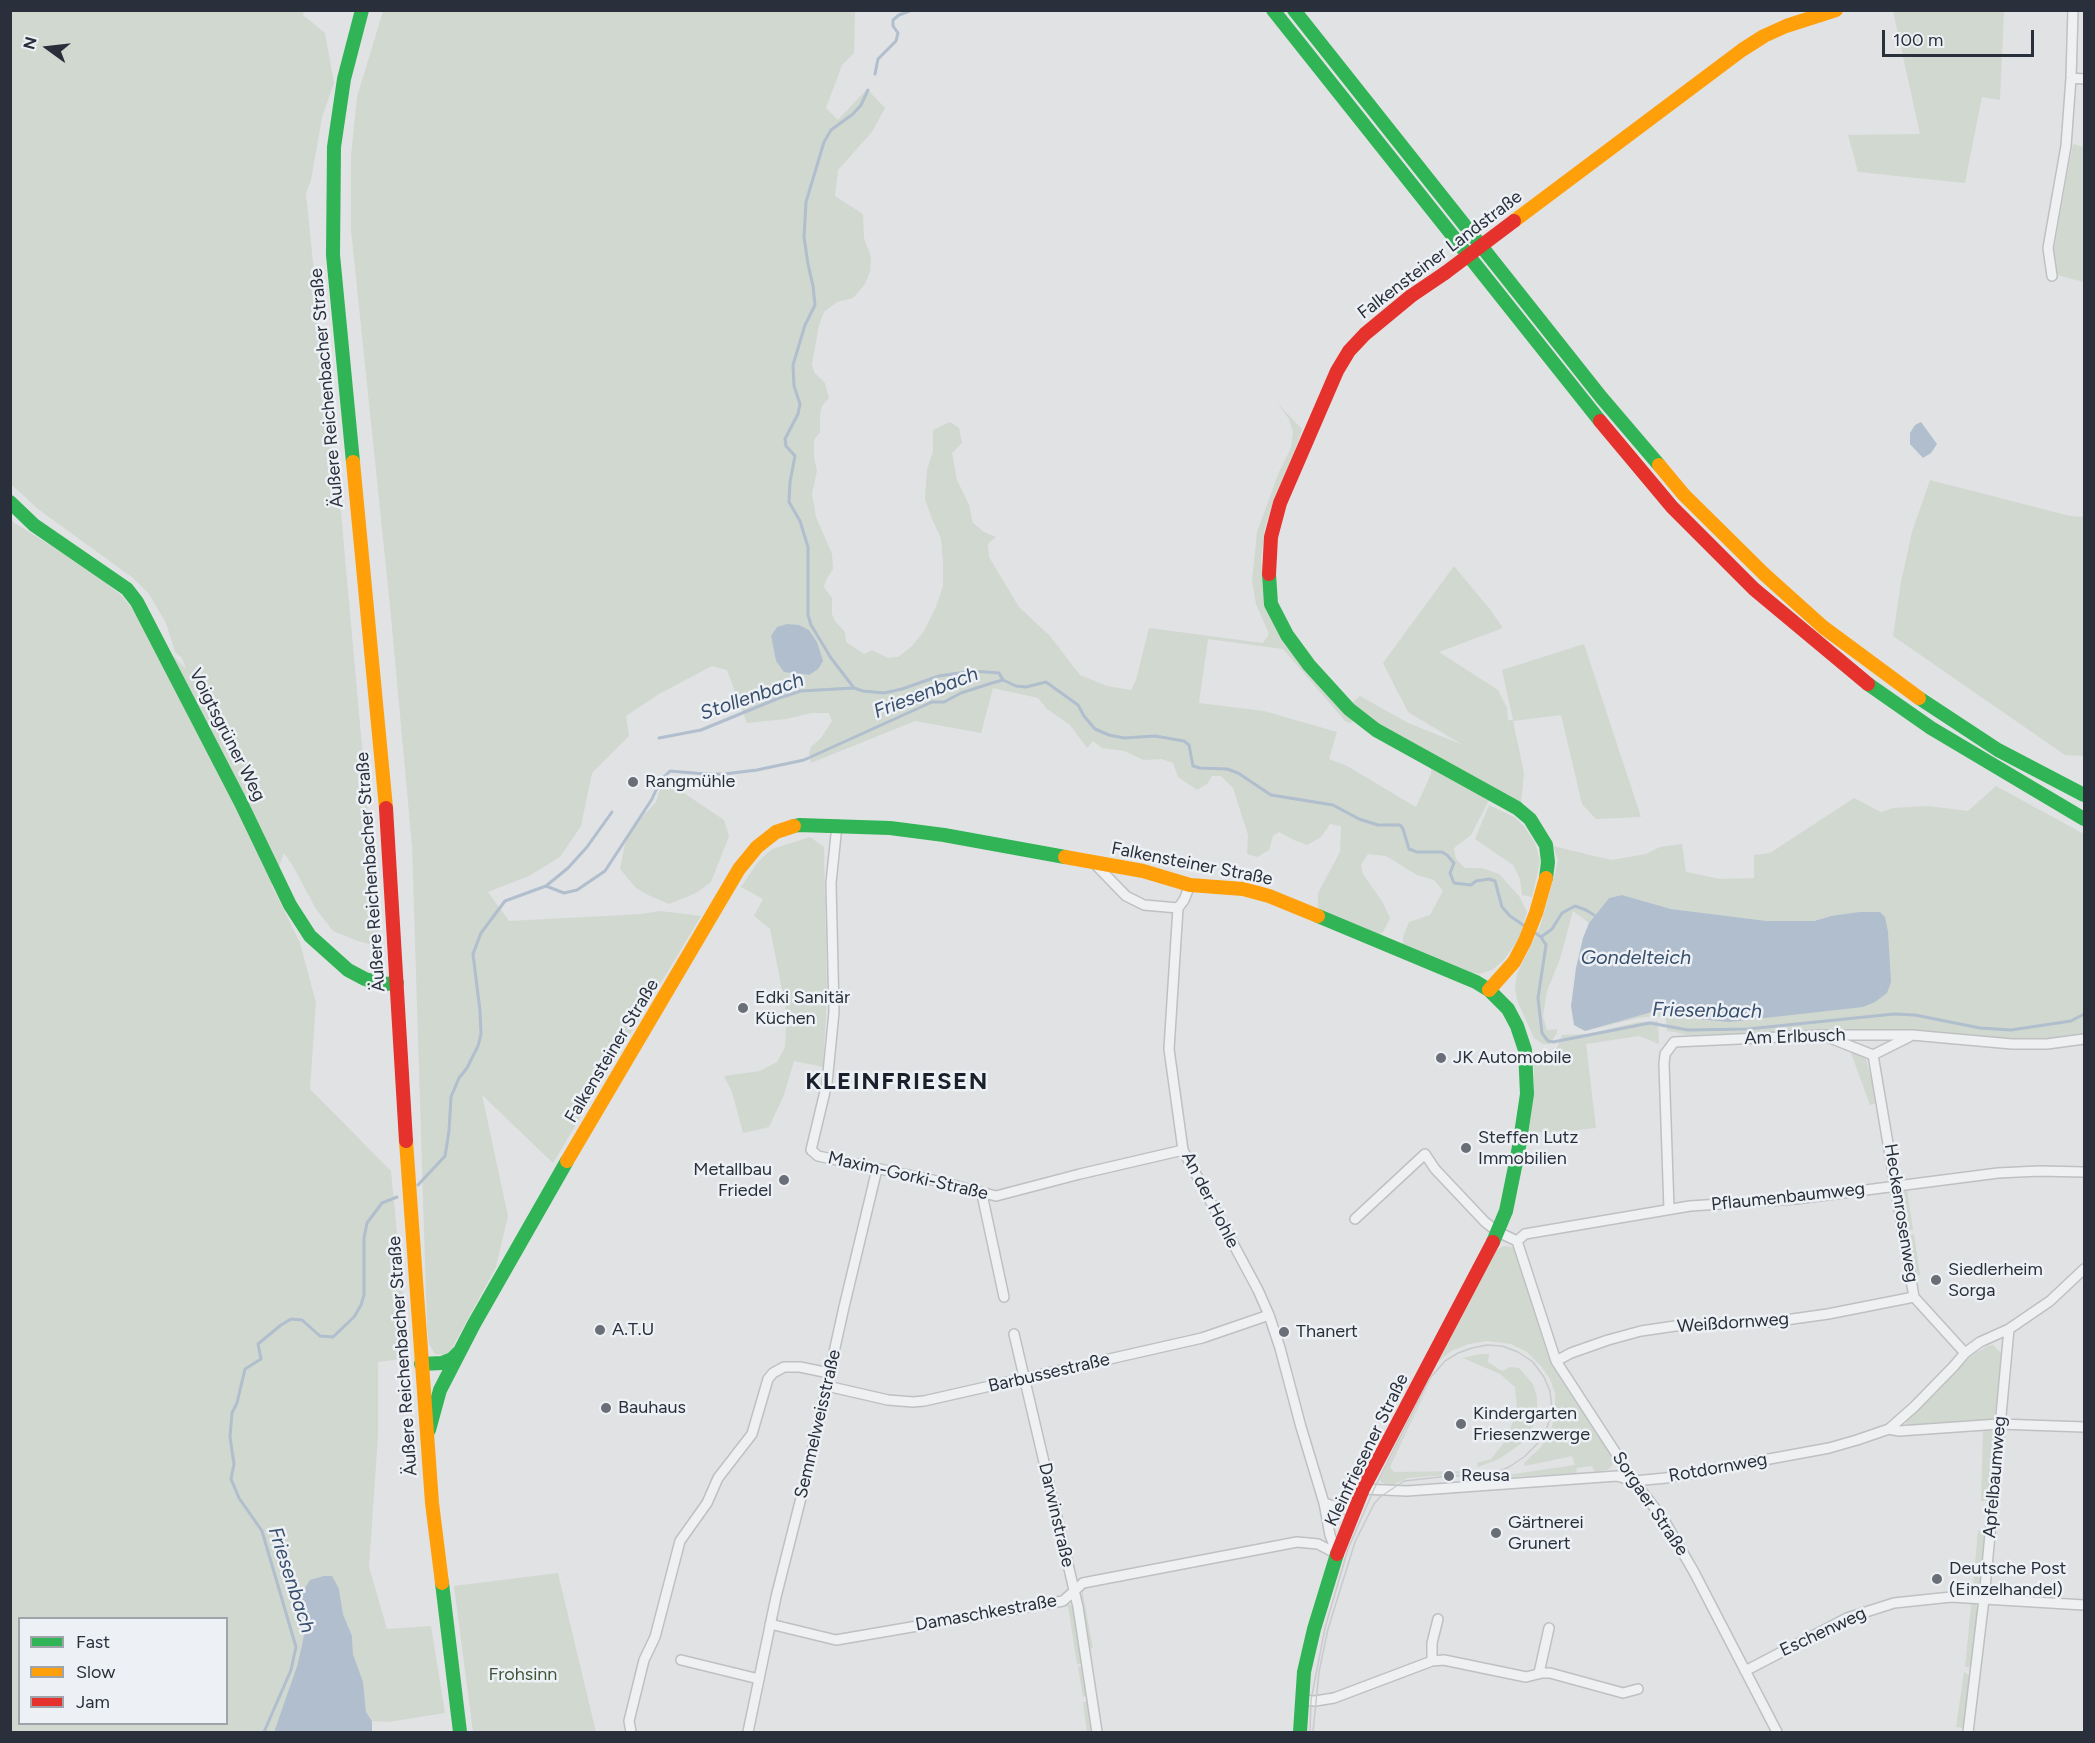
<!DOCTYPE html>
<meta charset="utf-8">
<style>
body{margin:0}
#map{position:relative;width:2095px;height:1743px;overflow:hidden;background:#e0e2e4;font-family:Figtree,sans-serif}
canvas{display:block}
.frame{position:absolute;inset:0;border:12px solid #29303c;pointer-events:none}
.legend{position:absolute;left:18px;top:1617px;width:210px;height:108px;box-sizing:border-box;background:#edf0f4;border:2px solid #9fa3aa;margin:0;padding:8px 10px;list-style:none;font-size:18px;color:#29303c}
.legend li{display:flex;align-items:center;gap:12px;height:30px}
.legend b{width:30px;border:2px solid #9fa3aa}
.north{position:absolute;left:18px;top:18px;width:60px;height:60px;-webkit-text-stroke:4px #edf0f4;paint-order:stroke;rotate:285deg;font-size:16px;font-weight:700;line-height:24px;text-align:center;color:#29303c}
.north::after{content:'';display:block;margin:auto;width:21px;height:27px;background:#29303c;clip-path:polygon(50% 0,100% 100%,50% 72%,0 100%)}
.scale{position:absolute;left:1882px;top:30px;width:152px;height:27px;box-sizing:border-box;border:3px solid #29303c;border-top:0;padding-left:8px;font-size:18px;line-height:21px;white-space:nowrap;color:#29303c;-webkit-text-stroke:4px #edf0f4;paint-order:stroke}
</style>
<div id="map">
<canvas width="2095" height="1743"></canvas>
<div class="frame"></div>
<ul class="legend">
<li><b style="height:8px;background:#30b455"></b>Fast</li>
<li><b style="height:8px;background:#ff9f0a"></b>Slow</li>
<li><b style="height:8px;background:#e5322d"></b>Jam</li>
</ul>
<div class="north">N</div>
<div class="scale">100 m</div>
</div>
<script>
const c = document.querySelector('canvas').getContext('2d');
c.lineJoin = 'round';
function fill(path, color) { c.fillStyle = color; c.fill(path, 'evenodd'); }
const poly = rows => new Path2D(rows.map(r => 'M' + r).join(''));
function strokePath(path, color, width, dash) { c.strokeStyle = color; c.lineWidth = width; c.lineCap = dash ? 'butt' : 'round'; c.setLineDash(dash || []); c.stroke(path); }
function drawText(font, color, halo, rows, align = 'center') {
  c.font = font + ' Figtree,sans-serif'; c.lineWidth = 5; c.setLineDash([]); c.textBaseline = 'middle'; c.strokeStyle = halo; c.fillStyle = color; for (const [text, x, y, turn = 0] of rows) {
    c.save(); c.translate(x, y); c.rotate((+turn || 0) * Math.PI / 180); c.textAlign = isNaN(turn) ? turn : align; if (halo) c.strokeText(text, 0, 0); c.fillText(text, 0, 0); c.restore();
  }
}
fill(poly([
 [11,11,304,11,303,15,325,33,334,83,322,117,311,180,306,193,316,292,321,388,329,445,336,457,380,947,358,941,333,931,316,909,293,866,284,853,272,886,300,943,316,1003,310,1089,391,1171,409,1358,378,1362,378,1436,369,1567,387,1629,431,1626,445,1713,388,1722,372,1721,366,1712,363,1682,353,1654,352,1636,343,1614,339,1589,301,1609,304,1634,302,1645,297,1666,274,1732,11,1732,10,520,88,569,122,596,152,634,186,669,182,658,175,652,166,623,149,594,133,578,38,509,11,484],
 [20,1618,226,1618,226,1724,20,1724],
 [383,11,855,11,854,53,842,65,826,108,838,120,867,89,885,108,872,132,838,170,835,196,863,214,864,238,871,257,870,272,865,284,853,298,837,302,824,312,819,325,812,364,814,372,825,383,829,398,822,406,820,414,820,432,814,440,814,458,817,471,812,494,816,517,832,554,833,569,826,580,824,587,832,598,832,614,835,621,845,632,846,642,864,654,872,650,888,658,898,657,912,646,924,631,936,607,943,586,943,564,941,538,932,519,925,499,927,470,933,451,933,430,950,422,959,428,962,443,952,453,957,480,969,505,973,523,984,532,996,537,988,544,989,557,1019,607,1050,636,1080,675,1107,686,1131,690,1136,680,1149,628,1263,643,1269,634,1256,604,1252,581,1257,532,1279,472,1291,448,1293,432,1289,419,1277,403,1302,429,1294,454,1273,502,1265,528,1261,559,1263,590,1271,619,1284,643,1353,719,1353,722,1350,723,1346,722,1283,649,1208,639,1199,703,1264,711,1337,732,1329,759,1347,766,1416,807,1431,774,1432,759,1406,744,1351,704,1360,696,1408,723,1463,745,1408,712,1383,663,1454,566,1489,608,1503,628,1439,652,1498,690,1507,708,1508,722,1509,720,1513,720,1502,670,1584,644,1641,817,1596,819,1582,804,1561,715,1513,721,1524,773,1521,802,1500,794,1488,802,1471,835,1454,848,1456,859,1465,868,1482,868,1499,874,1519,896,1527,912,1519,938,1503,961,1492,970,1479,974,1464,971,1403,948,1403,937,1409,922,1430,915,1443,891,1434,880,1417,875,1386,856,1368,854,1361,865,1363,874,1383,903,1390,918,1383,932,1376,937,1318,910,1318,893,1340,852,1341,826,1330,824,1321,837,1307,845,1294,840,1279,832,1273,836,1269,850,1257,857,1247,854,1248,835,1233,788,1221,776,1212,776,1207,784,1197,790,1178,777,1173,763,1161,759,1144,760,1124,751,1102,748,1093,741,1087,748,1070,725,1047,709,1038,698,993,688,981,733,915,721,811,763,809,753,811,747,821,738,832,721,829,713,811,713,786,719,747,723,727,670,712,666,659,694,626,716,629,736,592,773,581,826,560,857,529,876,488,892,509,921,642,914,660,911,701,916,553,1163,482,1095,508,1216,496,1267,451,1350,444,1355,435,1354,429,1344,427,1327,412,846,390,606,351,230,351,156,357,97],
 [799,625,809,630,817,642,809,675,794,674,776,661,771,637,777,627],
 [1893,11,2004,11,2000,100,1982,97,1965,183,1858,172,1848,135,1920,134],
 [2073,144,2084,147,2084,282,2057,275,2053,254],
 [1930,480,2070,516,2084,517,2084,756,2065,755,1893,636,1901,582,1912,532],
 [663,779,724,820,729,836,711,882,696,893,669,904,648,895,636,888,620,869,626,838,638,821,656,802],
 [1996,786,2084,834,2084,1034,2043,1040,1994,1041,1839,1032,1686,1035,1675,1032,1667,1031,1666,1019,1657,1016,1638,1018,1585,1031,1659,1010,1678,1013,1831,916,1814,921,1767,921,1671,909,1622,895,1609,898,1589,923,1573,911,1560,959,1547,991,1543,1016,1547,1030,1557,1029,1557,1033,1550,1044,1543,1044,1534,1038,1517,1000,1515,987,1517,974,1540,927,1556,869,1558,860,1553,846,1611,860,1646,854,1660,847,1682,844,1686,872,1720,879,1754,878,1754,855,1770,853,1854,798,1881,812,1893,808,1928,806,1968,811],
 [1489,805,1514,817,1524,826,1535,843,1540,861,1532,897,1522,895,1520,879,1513,865,1475,839],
 [810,837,824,847,827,997,823,1067,794,1061,784,1095,769,1127,743,1133,732,1092,724,1076,760,1071,777,1062,785,1047,787,1015,770,929,754,916,763,899,741,887,758,862,772,849],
 [1658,1021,1659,1044,1639,1036,1586,1044,1596,1128,1547,1133,1528,1131,1524,1163,1516,1183,1534,1085,1534,1065,1555,1052,1562,1035,1588,1034,1638,1022],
 [1850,1050,1865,1056,1878,1103,1870,1105],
 [1926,1184,1928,1187,1907,1190,1913,1230,1908,1230,1902,1197,1903,1189],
 [1914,1234,1920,1275,1916,1276,1908,1235],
 [1504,1246,1513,1247,1517,1252,1546,1350,1561,1380,1613,1458,1612,1466,1607,1470,1595,1472,1592,1466,1577,1468,1576,1473,1495,1478,1500,1476,1575,1465,1572,1456,1525,1466,1524,1463,1541,1447,1550,1432,1555,1417,1555,1393,1550,1379,1541,1366,1527,1352,1511,1344,1487,1341,1469,1344,1451,1351,1437,1363,1496,1250],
 [1993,1345,2001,1353,2003,1359,1994,1420,1906,1426,1906,1421,1937,1392,1971,1356,1988,1346],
 [1480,1354,1489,1354,1488,1362,1502,1371,1510,1367,1519,1368,1533,1384,1537,1397,1537,1407,1535,1421,1530,1434,1522,1443,1499,1459,1478,1467,1477,1463,1491,1459,1507,1439,1517,1409,1515,1387,1500,1374,1463,1358],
 [1432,1378,1390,1467,1394,1472,1465,1471,1457,1474,1408,1478,1390,1486,1381,1482,1380,1479],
 [1983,1428,1992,1431,1994,1433,1988,1501,1981,1501],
 [1978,1530,1986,1531,1981,1582,1979,1589,1968,1594,1935,1593,1968,1592,1973,1587],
 [558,1573,596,1732,473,1732,454,1586],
 [1082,1589,1093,1648,1088,1648,1080,1606],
 [1969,1601,1974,1602,1979,1610,1974,1662,1969,1667,1965,1667,1971,1606],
 [1069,1604,1076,1609,1082,1664,1077,1664,1068,1606,1064,1605],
 [1082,1666,1085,1668,1089,1694,1083,1697,1078,1667],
 [1964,1672,1971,1677,1963,1728,1956,1727],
 [1083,1702,1088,1702,1095,1732,1087,1732]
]), '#d1d8d0');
fill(poly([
 [1921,422,1937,444,1931,453,1923,458,1910,444,1910,433,1915,425],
 [787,624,799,625,809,630,817,642,823,661,818,669,809,675,784,672,776,661,771,636,777,627],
 [1622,895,1671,909,1767,921,1814,921,1831,916,1860,912,1880,912,1885,917,1888,932,1891,982,1887,993,1875,1002,1863,1007,1729,1022,1699,1019,1659,1010,1585,1031,1574,1025,1571,1006,1576,968,1583,938,1589,923,1609,898],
 [324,1576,332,1576,339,1589,343,1614,352,1636,353,1654,363,1682,366,1712,372,1721,372,1732,274,1732,297,1666,302,1645,304,1634,301,1609,302,1593,310,1580]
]), '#b0becd');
strokePath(poly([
 [875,74,878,59,896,41,898,33,893,26,893,20,899,15,912,10],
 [854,688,831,658,811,625,808,615,808,547,800,521,789,502,790,482,795,456,786,446,785,439,798,414,800,404,794,386,793,365,805,325,815,305,813,286,808,264,804,237,806,202,824,142,831,130,853,114,861,105,868,90],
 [659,738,701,730,779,698,801,691,854,688,863,691,884,693,902,689,939,676,973,671,999,673,1003,680],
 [546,886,568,868,587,847,612,812],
 [1534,932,1541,937,1546,945,1538,998,1542,1033,1548,1041,1553,1042,1650,1023,1688,1030,1748,1029,1894,1014,1915,1015,1980,1028,2011,1030,2071,1021,2084,1014],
 [1541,937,1552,929,1562,913,1575,906,1586,910,1594,915],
 [418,1185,445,1156,449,1131,451,1097,459,1078,467,1068,478,1046,481,1034,480,1011,473,954,481,933,505,901,546,886,564,893,577,890,605,871,652,799,660,781,670,771,705,774,724,774,757,770,804,760,932,702,944,702,961,693,992,683,1003,680,1016,686,1026,687,1046,682,1078,705,1084,716,1095,729,1109,735,1124,738,1155,736,1184,741,1189,745,1193,766,1200,768,1227,769,1238,773,1271,795,1333,805,1359,819,1378,825,1400,825,1403,829,1409,849,1417,852,1442,852,1447,855,1454,863,1450,873,1454,883,1471,885,1476,881,1489,879,1495,881,1502,907,1510,916,1526,927],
 [264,1732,291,1670,296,1647,262,1531,239,1498,231,1479,234,1464,230,1437,232,1413,237,1403,245,1369,261,1359,258,1344,281,1325,291,1319,302,1320,320,1336,333,1337,354,1317,361,1305,364,1295,364,1238,367,1223,382,1203,397,1197]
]), '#b0becd', 3);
const street = poly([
 [2071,78,2084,79],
 [2052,276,2048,248,2066,146,2071,78,2073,10],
 [837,825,831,883,834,1012,827,1083,811,1150,818,1156,937,1181,996,1196,1080,1174,1183,1150],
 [1094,863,1126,896,1144,905,1178,908],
 [1190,885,1184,900,1178,908,1169,1049,1183,1150,1258,1290,1269,1315,1280,1348,1301,1427,1324,1503,1330,1535,1337,1554],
 [1825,1036,1873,1055],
 [1909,1037,1873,1055,1914,1297,1965,1353],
 [985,1194,983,1199,1004,1297],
 [1669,1209,1664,1064,1665,1054,1674,1042,1824,1035,1912,1035,2012,1044,2047,1044,2084,1039],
 [1355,1219,1425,1154,1435,1169,1485,1222,1498,1232,1517,1241],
 [1517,1241,1525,1234,1690,1206,1796,1199,1998,1173,2039,1171,2084,1172],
 [1517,1241,1556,1361,1634,1481,1664,1520,1694,1572,1777,1732],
 [1014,1334,1078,1607,1097,1732],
 [1556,1361,1571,1353,1608,1340,1641,1331,1675,1326,1771,1322,1828,1314,1914,1297],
 [827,1386,888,1400,913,1402,924,1401,1202,1338,1269,1315],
 [1889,1429,1899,1431,1999,1424,2084,1427],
 [1363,1489,1407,1491,1617,1476,1634,1481,1666,1478,1829,1448,1857,1440,1889,1429,1914,1407,1954,1366,1965,1353,1980,1342,2009,1329,2050,1301,2084,1269],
 [1324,1503,1354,1512],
 [770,1624,836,1640,1063,1601,1083,1583,1297,1542,1318,1544,1337,1554],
 [681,1660,759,1679],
 [1432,1661,1432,1643,1438,1619],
 [1745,1671,1847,1618,1894,1603,1951,1597,2084,1605],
 [1539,1673,1549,1628],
 [1302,1700,1315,1701,1334,1698,1432,1661,1444,1660,1526,1677,1542,1673,1550,1673,1623,1693,1638,1689],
 [631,1732,629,1721,644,1660,655,1637,680,1541,707,1503,718,1478,752,1434,768,1379,773,1373,784,1367,800,1367,829,1373],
 [748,1732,776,1597,807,1474,844,1307,877,1169],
 [1968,1732,1984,1599,2009,1329]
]);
strokePath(street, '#bec0c2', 12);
strokePath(street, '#eff0f1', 9);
strokePath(poly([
 [1273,10,1600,421],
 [1294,10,1601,397,1659,465],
 [353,462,333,255,334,147,344,79,362,10],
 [10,502,34,525,127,589,137,602,241,803,290,905,310,936,348,970,365,979,384,984,397,983],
 [1269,574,1271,604,1287,635,1309,665,1349,709,1376,730,1517,808,1530,819,1546,845,1548,862,1546,878],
 [1868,684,1931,728,2084,819],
 [1919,698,1998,750,2084,795],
 [794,826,799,825,890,828,944,835,1065,857],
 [1318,916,1476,982,1489,990,1508,1009,1517,1026,1525,1050,1527,1094,1519,1147,1506,1211,1493,1242],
 [421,1364,442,1363,452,1359,459,1352],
 [429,1430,440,1390,474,1324,567,1161],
 [442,1583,460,1732],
 [1300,1732,1304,1672,1314,1629,1337,1554]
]), '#30b455', 14);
strokePath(poly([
 [1514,221,1742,50,1764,36,1786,26,1836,10],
 [353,462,386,808],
 [1659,465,1684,495,1764,574,1823,627,1919,698],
 [1065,857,1143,871,1190,885,1243,889,1269,896,1318,916],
 [1489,990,1514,962,1525,941,1536,913,1546,878],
 [406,1141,432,1503,442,1583],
 [567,1161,739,869,757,847,776,832,794,826]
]), '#ff9f0a', 14);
strokePath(poly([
 [1600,421,1672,507,1754,589,1868,684],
 [1269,574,1271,537,1280,503,1337,371,1349,351,1365,334,1411,296,1445,273],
 [386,808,406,1141],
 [1337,1554,1363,1489,1493,1242]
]), '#e5322d', 14);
strokePath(poly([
 [1310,1732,1311,1700,1325,1628,1348,1549,1374,1489,1430,1378,1445,1361,1458,1353,1472,1348,1487,1345,1502,1346,1518,1352,1533,1362,1544,1377,1550,1391,1552,1410,1547,1428,1539,1442,1524,1457,1509,1467,1493,1474,1449,1476,1404,1481,1380,1497,1374,1504,1355,1542,1328,1629,1319,1672,1313,1732]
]), '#c8cacc', 1.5);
strokePath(poly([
 [1445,273,1514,221]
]), '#e5322d', 14);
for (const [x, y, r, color] of [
 [633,782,6,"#696e77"],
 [743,1008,6,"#696e77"],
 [1441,1058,6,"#696e77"],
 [1466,1148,6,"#696e77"],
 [784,1180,6,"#696e77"],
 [1936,1280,6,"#696e77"],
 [600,1330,6,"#696e77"],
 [1284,1332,6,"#696e77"],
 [606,1408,6,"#696e77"],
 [1461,1424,6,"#696e77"],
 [1449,1476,6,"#696e77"],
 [1496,1533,6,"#696e77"],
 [1937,1579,6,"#696e77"]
]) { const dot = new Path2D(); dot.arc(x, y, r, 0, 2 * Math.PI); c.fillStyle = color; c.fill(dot); strokePath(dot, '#edf0f4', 2); }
drawText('18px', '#29303c', '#edf0f4', [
 ["Falkensteiner Landstraße",1440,255,-37],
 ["Äußere Reichenbacher Straße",327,388,-95],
 ["Voigtsgrüner Weg",227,735,63],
 ["Falkensteiner Straße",1192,864,11],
 ["Äußere Reichenbacher Straße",371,872,-94],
 ["Am Erlbusch",1795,1037,-2],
 ["Falkensteiner Straße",612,1051,-59],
 ["Maxim-Gorki-Straße",908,1176,13],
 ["Pflaumenbaumweg",1788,1197,-6],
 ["An der Hohle",1210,1200,63],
 ["Heckenrosenweg",1901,1213,81],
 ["Weißdornweg",1733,1323,-4],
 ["Äußere Reichenbacher Straße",403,1356,-94],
 ["Barbussestraße",1049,1373,-13],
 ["Semmelweisstraße",818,1424,-77],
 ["Kleinfriesener Straße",1367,1450,-64],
 ["Rotdornweg",1718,1468,-10],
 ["Apfelbaumweg",1995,1477,-85],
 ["Sorgaer Straße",1650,1504,56],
 ["Darwinstraße",1056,1515,77],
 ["Damaschkestraße",986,1613,-10],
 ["Eschenweg",1823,1632,-25]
]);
drawText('18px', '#29303c', '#edf0f4', [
 ["Rangmühle",645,782],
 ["Edki Sanitär",755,998],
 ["Küchen",755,1019],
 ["JK Automobile",1453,1058],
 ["Steffen Lutz",1478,1138],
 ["Immobilien",1478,1159],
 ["Metallbau",772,1170,"right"],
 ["Friedel",772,1191,"right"],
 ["Siedlerheim",1948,1270],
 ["Sorga",1948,1291],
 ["A.T.U",612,1330],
 ["Thanert",1296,1332],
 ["Bauhaus",618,1408],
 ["Kindergarten",1473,1414],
 ["Friesenzwerge",1473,1435],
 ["Reusa",1461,1476],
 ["Gärtnerei",1508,1523],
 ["Grunert",1508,1544],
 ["Deutsche Post",1949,1569],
 ["(Einzelhandel)",1949,1590]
], 'left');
drawText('18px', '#3d5637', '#edf0f4', [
 ["Frohsinn",523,1675]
]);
drawText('italic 20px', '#374f6c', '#edf0f4', [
 ["Friesenbach",926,693,-21],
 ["Stollenbach",752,697,-19],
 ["Gondelteich",1636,958],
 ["Friesenbach",1707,1011,1],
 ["Friesenbach",291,1580,72]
]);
c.letterSpacing = '1.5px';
drawText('bold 24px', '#1b212c', '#edf0f4', [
 ["KLEINFRIESEN",897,1082]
]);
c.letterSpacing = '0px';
</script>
